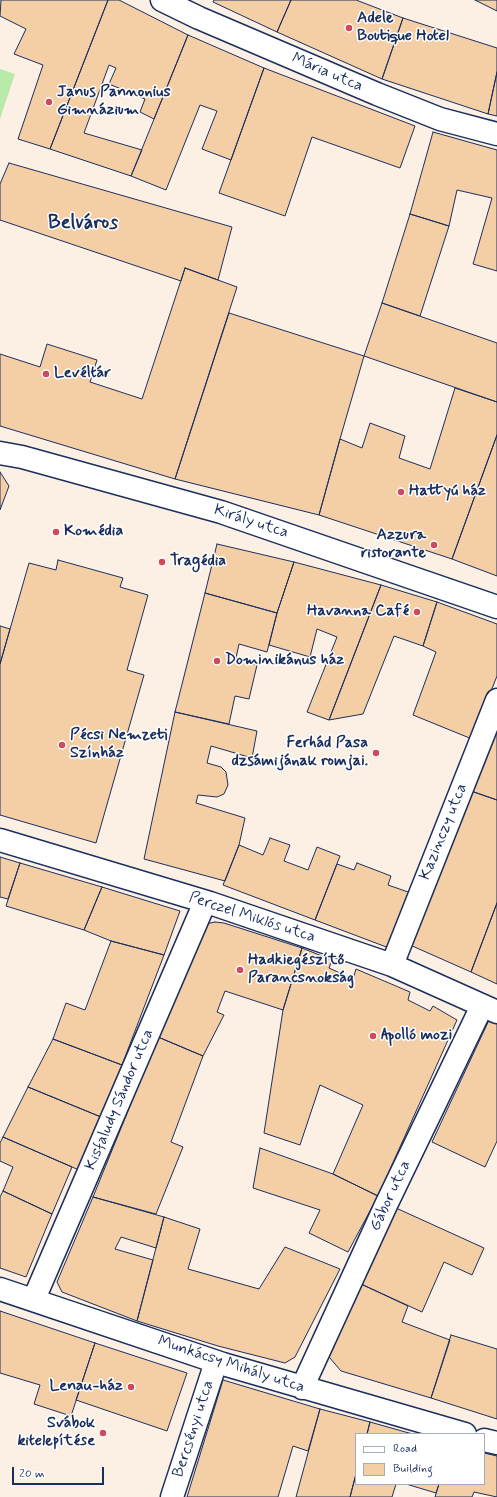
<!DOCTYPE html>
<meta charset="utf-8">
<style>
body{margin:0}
#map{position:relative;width:497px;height:1497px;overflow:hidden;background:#fcf0e4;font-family:Mynerve,sans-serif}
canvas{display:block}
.legend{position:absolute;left:355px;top:1433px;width:130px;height:52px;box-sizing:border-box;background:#fff;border:1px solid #a4acbf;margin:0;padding:5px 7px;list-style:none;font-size:12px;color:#1b2f5e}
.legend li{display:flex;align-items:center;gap:8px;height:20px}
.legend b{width:20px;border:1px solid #a4acbf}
.scale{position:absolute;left:12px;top:1467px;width:92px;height:18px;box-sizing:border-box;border:2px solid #1b2f5e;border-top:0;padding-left:5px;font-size:12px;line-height:14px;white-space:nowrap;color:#1b2f5e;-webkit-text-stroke:3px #fff;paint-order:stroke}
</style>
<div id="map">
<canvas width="497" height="1497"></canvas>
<ul class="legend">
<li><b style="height:5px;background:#fff"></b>Road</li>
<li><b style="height:11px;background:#f4cea4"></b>Building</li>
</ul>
<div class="scale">20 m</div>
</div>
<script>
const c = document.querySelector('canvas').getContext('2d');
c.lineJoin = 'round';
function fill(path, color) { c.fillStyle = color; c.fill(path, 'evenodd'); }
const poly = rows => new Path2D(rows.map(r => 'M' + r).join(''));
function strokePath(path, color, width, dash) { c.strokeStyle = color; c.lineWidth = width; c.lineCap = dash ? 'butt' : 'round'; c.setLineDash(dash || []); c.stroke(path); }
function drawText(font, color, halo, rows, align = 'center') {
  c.font = font + ' Mynerve,sans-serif'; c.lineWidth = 3; c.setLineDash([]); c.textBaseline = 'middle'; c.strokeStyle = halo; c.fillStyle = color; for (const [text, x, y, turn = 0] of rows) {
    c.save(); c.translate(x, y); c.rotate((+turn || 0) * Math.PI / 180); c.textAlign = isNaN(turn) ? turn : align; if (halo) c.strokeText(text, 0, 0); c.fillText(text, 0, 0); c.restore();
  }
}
fill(poly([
 [0,69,15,74,0,119]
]), '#baeaa9');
const building = poly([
 [1,0,108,0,50,149,18,139,43,65,14,54,26,29,0,16,1,0],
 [108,0,119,0,188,35,154,119,140,112,145,99,109,84,116,68,109,65,84,133,142,150,131,176,50,149,108,0],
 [214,0,291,0,277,32,213,2,214,0],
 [291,0,356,0,403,18,382,79,277,32,291,0],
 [475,0,497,0,497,11,475,0],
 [403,18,497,48,497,72,488,114,382,79,403,18],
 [188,35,264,68,231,160,202,149,217,111,200,105,166,190,131,176,188,35],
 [264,68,415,126,400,168,312,137,285,216,219,193,264,68],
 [497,72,497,116,488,114,497,72],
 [433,132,497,150,497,271,473,264,492,198,457,190,449,226,410,214,433,132],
 [9,163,232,227,218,280,185,268,181,281,0,220,0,184,9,163],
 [410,214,449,226,420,316,382,303,410,214],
 [185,268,237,287,175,479,0,426,0,354,40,367,47,344,97,360,90,382,142,399,185,268],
 [382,303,497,343,497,402,364,356,382,303],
 [229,313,364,356,340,439,319,515,175,479,229,313],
 [455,388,497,402,497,435,452,559,319,515,340,439,362,448,370,423,405,436,399,458,430,469,455,388],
 [497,435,497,576,452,559,497,435],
 [0,472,9,486,0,510,0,472],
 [217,544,294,562,277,613,205,593,217,544],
 [58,560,123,578,120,587,148,595,127,670,144,675,96,843,0,815,0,664,29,563,56,570,58,560],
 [294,562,381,585,329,720,307,712,337,637,317,629,310,657,269,645,277,613,294,562],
 [381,585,437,602,423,646,394,636,363,714,329,720,381,585],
 [205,593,277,613,267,652,239,644,236,658,257,665,249,699,235,696,229,724,175,712,205,593],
 [437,602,497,624,497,676,472,739,413,715,436,652,423,646,437,602],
 [0,626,10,629,0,664,0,626],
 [175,712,257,731,252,758,211,746,207,763,221,767,226,772,228,785,224,794,217,797,198,795,196,803,245,818,239,845,225,881,144,859,175,712],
 [497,728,497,800,471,791,497,728],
 [471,791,497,800,497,903,471,972,410,945,471,791],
 [270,838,290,845,284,861,308,870,317,847,340,856,315,920,223,885,239,845,263,855,270,838],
 [0,857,20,863,8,899,0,897,0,857],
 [20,863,102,887,84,930,6,906,20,863],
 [357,863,391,876,388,885,411,893,389,948,315,920,337,864,354,870,357,863],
 [102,887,180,911,164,955,111,941,84,930,102,887],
 [497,903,497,984,471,972,497,903],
 [215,922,224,923,302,948,283,1010,225,991,217,1012,224,1015,203,1056,158,1037,206,924,215,922],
 [111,941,164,955,122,1065,53,1039,66,1003,85,1010,111,941],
 [302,948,332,960,329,968,353,979,356,969,410,992,408,1000,430,1011,433,1006,457,1020,378,1196,333,1174,363,1105,320,1085,300,1145,264,1133,283,1010,302,948],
 [490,1018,497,1021,497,1141,485,1167,432,1142,490,1018],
 [158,1037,203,1056,171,1142,183,1147,156,1214,93,1197,158,1037],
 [53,1039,122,1065,101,1117,28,1087,53,1039],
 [28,1087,101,1117,79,1170,3,1137,28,1087],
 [3,1137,72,1167,52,1214,3,1191,13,1167,0,1161,0,1143,3,1137],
 [260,1148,333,1174,378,1196,348,1252,309,1233,320,1210,253,1188,260,1148],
 [3,1191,52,1214,26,1277,0,1268,0,1197,3,1191],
 [93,1197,164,1217,156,1248,121,1237,115,1249,153,1260,137,1321,62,1292,57,1282,93,1197],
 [396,1208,484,1248,472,1275,444,1262,422,1312,361,1284,396,1208],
 [164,1217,200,1229,188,1269,259,1289,285,1247,340,1269,295,1357,285,1363,218,1346,137,1321,164,1217],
 [361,1284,408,1306,402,1322,450,1340,431,1398,341,1371,329,1357,361,1284],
 [0,1311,95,1343,71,1416,34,1404,40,1385,0,1373,0,1311],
 [451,1335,497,1349,497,1419,431,1398,451,1335],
 [95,1343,187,1373,167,1431,76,1400,95,1343],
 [223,1380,320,1409,308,1451,293,1446,278,1497,187,1497,223,1380],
 [320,1409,370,1422,367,1434,356,1434,356,1474,350,1497,296,1497,320,1409],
 [370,1422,409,1433,414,1434,367,1434,370,1422],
 [484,1453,497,1456,497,1497,474,1492,472,1497,435,1497,439,1484,484,1484,484,1453],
 [356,1474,356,1484,396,1484,392,1497,350,1497,356,1474],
 [406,1484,439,1484,436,1493,406,1484]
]);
fill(building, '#f4cea4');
strokePath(building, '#1b2f5e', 1);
const pedestrian = poly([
 [0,453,22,457,221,512,497,607]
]);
const minor = poly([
 [162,0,199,18,377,94,440,119,497,134],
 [0,840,210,903,392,965,497,1012],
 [392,965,497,700],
 [0,1289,223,1364,465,1434],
 [34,1299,205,902],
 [302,1388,386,1205,482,1006],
 [484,1440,497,1443],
 [172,1497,216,1362]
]);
strokePath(pedestrian, '#1b2f5e', 25);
strokePath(minor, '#1b2f5e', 25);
strokePath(pedestrian, '#fff', 22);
strokePath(minor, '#fff', 22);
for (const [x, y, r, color] of [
 [349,28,4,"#d1495b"],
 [49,102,4,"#d1495b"],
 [46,374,4,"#d1495b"],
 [401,492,4,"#d1495b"],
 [56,532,4,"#d1495b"],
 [434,545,4,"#d1495b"],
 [162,562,4,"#d1495b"],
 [417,612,4,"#d1495b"],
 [217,661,4,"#d1495b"],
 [62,745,4,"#d1495b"],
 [376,753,4,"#d1495b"],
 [240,970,4,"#d1495b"],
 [373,1036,4,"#d1495b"],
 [131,1387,4,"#d1495b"],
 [103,1433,4,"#d1495b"]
]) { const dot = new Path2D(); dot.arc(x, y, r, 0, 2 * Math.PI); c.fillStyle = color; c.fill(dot); strokePath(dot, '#fff', 1.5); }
drawText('bold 16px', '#1b2f5e', '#fff', [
 ["Adele",357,19],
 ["Boutique Hotel",357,37],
 ["Janus Pannonius",57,93],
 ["Gimnázium",57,111],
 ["Levéltár",54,374],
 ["Hattyú ház",409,492],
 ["Komédia",64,532],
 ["Azzura",426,536,"right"],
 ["ristorante",426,554,"right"],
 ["Tragédia",170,562],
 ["Havanna Café",409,612,"right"],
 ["Dominikánus ház",225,661],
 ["Pécsi Nemzeti",70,736],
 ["Színház",70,754],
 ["Ferhád Pasa",368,744,"right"],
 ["dzsámijának romjai.",368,762,"right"],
 ["Hadkiegészítő",248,961],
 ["Parancsnokság",248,979],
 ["Apolló mozi",381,1036],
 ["Lenau-ház",123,1387,"right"],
 ["Svábok",95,1424,"right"],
 ["kitelepítése",95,1442,"right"]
], 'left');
drawText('16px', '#1b2f5e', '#fff', [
 ["Mária utca",327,73,23],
 ["Király utca",251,522,18],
 ["Kazinczy utca",444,832,-68],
 ["Perczel Miklós utca",252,918,18],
 ["Kisfaludy Sándor utca",120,1100,-67],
 ["Gábor utca",391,1196,-65],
 ["Munkácsy Mihály utca",231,1365,18],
 ["Bercsényi utca",194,1429,-72]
]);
drawText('bold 20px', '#1b2f5e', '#fff', [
 ["Belváros",83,224]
]);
</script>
